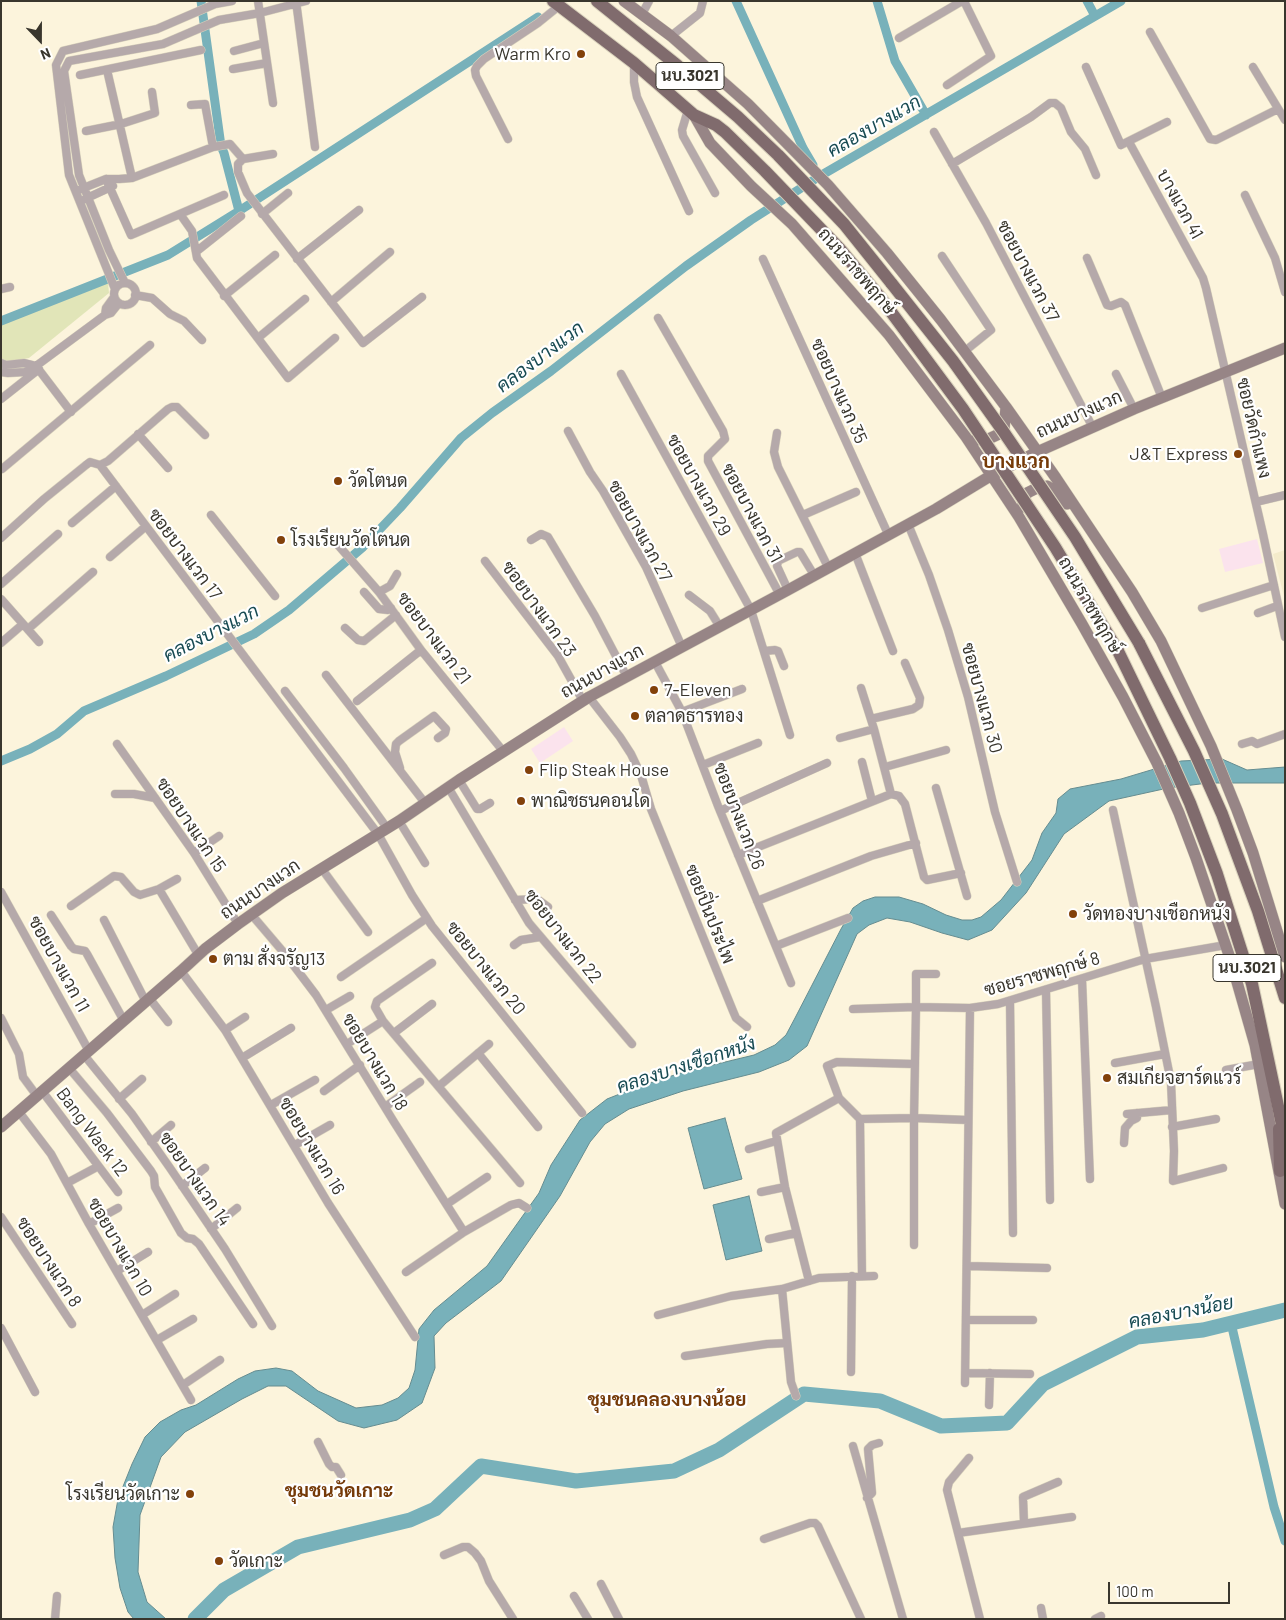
<!DOCTYPE html>
<meta charset="utf-8">
<style>
body{margin:0}
#map{position:relative;width:1286px;height:1620px;overflow:hidden;background:#fcf4dc;font-family:Barlow,sans-serif}
canvas{display:block}
.frame{position:absolute;inset:0;border:2px solid #39362d;pointer-events:none}
.north{position:absolute;left:15px;top:15px;width:50px;height:50px;-webkit-text-stroke:4px #fff;paint-order:stroke;rotate:158deg;font-size:14px;font-weight:700;line-height:20px;text-align:center;color:#39362d}
.north::after{content:'';display:block;margin:auto;width:18px;height:22px;background:#39362d;clip-path:polygon(50% 0,100% 100%,50% 72%,0 100%)}
.scale{position:absolute;left:1108px;top:1582px;width:122px;height:22px;box-sizing:border-box;border:2px solid #39362d;border-top:0;padding-left:6px;font-size:15px;line-height:18px;white-space:nowrap;color:#39362d;-webkit-text-stroke:4px #fff;paint-order:stroke}
</style>
<div id="map">
<canvas width="1286" height="1620"></canvas>
<div class="frame"></div>
<div class="north">N</div>
<div class="scale">100 m</div>
</div>
<script>
const c = document.querySelector('canvas').getContext('2d');
c.lineJoin = 'round';
function fill(path, color) { c.fillStyle = color; c.fill(path, 'evenodd'); }
const poly = rows => new Path2D(rows.map(r => 'M' + r).join(''));
function strokePath(path, color, width, dash) { c.strokeStyle = color; c.lineWidth = width; c.lineCap = dash ? 'butt' : 'round'; c.setLineDash(dash || []); c.stroke(path); }
function drawText(font, color, halo, rows, align = 'center') {
  c.font = font + ' Barlow,Sarabun,sans-serif'; c.lineWidth = 4.5; c.setLineDash([]); c.textBaseline = 'middle'; c.strokeStyle = halo; c.fillStyle = color; for (const [text, x, y, turn = 0] of rows) {
    c.save(); c.translate(x, y); c.rotate((+turn || 0) * Math.PI / 180); c.textAlign = isNaN(turn) ? turn : align; if (halo) c.strokeText(text, 0, 0); c.fillText(text, 0, 0); c.restore();
  }
}
fill(poly([
 [1257,539,1263,563,1225,572,1219,549],
 [564,727,573,741,540,763,531,749]
]), '#fbe3ed');
fill(poly([
 [1285,550,1285,600,1273,554]
]), '#f4ebcb');
fill(poly([
 [108,283,109,293,29,358,10,362,1,359,1,325]
]), '#e1e5b8');
const water = poly([
 [1222,759,1247,770,1285,767,1285,783,1208,783,1168,788,1109,801,1064,834,1026,893,992,930,968,940,942,933,910,922,887,918,869,925,857,934,807,1046,789,1060,759,1072,683,1091,629,1109,605,1124,590,1142,560,1196,501,1281,446,1323,434,1336,435,1368,422,1403,397,1420,364,1428,338,1421,286,1386,268,1386,242,1399,185,1432,161,1457,140,1515,138,1572,147,1602,166,1619,134,1619,128,1612,120,1588,115,1558,113,1527,118,1499,132,1464,145,1437,160,1422,181,1410,196,1405,238,1379,255,1371,276,1368,292,1371,318,1391,356,1408,382,1405,398,1398,409,1388,415,1370,419,1329,434,1310,487,1266,539,1193,551,1165,580,1120,607,1099,640,1086,684,1072,754,1055,775,1045,786,1035,795,1018,841,929,853,908,863,901,875,897,899,897,923,904,946,915,962,920,972,920,981,917,1001,900,1032,860,1042,833,1056,813,1058,799,1070,789,1121,779,1181,761,1222,759],
 [725,1118,742,1179,704,1189,688,1128,725,1118],
 [749,1196,762,1251,726,1260,713,1205,749,1196]
]);
fill(water, '#78b1ba');
strokePath(water, '#658c90', 1);
strokePath(poly([
 [201,1,221,146,224,153,239,211],
 [736,1,803,148,813,165],
 [877,1,895,61,926,115],
 [1087,1,1095,16],
 [1,321,168,255,239,211,538,17],
 [1,761,30,749,57,734,84,711,166,676,254,634,289,610,363,547,400,508,461,438,492,413,551,371,686,266,751,220,820,176,1121,1],
 [1231,1323,1274,1507,1285,1541]
]), '#78b1ba', 9);
strokePath(poly([
 [195,1619,224,1590,298,1547,410,1520,435,1509,481,1466,576,1481,674,1471,719,1450,804,1394,880,1401,941,1426,1007,1423,1043,1384,1137,1337,1203,1330,1285,1310]
]), '#78b1ba', 15);
const street = poly([
 [258,1,273,103],
 [296,1,315,147],
 [642,14,649,1],
 [1150,32,1210,139,1216,140,1278,109],
 [671,36,700,13,703,1],
 [899,38,962,1],
 [234,51,264,43],
 [634,63,634,82,637,97,689,211],
 [1086,67,1121,145,1167,122],
 [1253,67,1285,120],
 [233,69,267,63],
 [107,70,132,178],
 [80,75,201,50],
 [947,85,991,56,964,1],
 [191,105,205,104,213,147],
 [688,110,682,130,683,136,715,193],
 [86,131,121,124,155,113,152,92],
 [934,132,986,223,1092,426],
 [508,139,476,76,475,70,477,66,484,59,538,23,559,6],
 [1129,142,1203,278,1206,288,1263,534,1285,637],
 [243,159,273,154],
 [952,164,1031,117,1050,103,1055,103,1061,108,1071,132,1085,149,1096,175],
 [106,179,131,235,224,195],
 [76,191,106,179,119,179,132,178,213,147,230,144,243,159,238,164,238,172,247,193,363,343,422,297],
 [1245,195,1275,258,1285,292],
 [85,199,113,186],
 [180,214,192,231,197,258,288,378,335,338],
 [262,214,288,193],
 [197,251,241,216],
 [942,256,991,330,965,351],
 [1087,258,1107,305,1111,306,1121,302,1125,305,1162,398],
 [297,259,359,210],
 [763,259,888,534],
 [125,283,109,250,79,175,64,71,69,61,163,44,219,20,260,13,306,1],
 '114 294a11 11 0 1 1 22 0a11 11 0 1 1-22 0Z',
 [1,289,10,287],
 [115,289,69,175,56,65,63,51,157,29,215,4,232,1],
 [135,295,152,298,170,314,184,321,202,340],
 [224,296,275,255],
 [331,302,390,252],
 [105,315,106,308,114,297],
 [658,318,723,431,725,439,708,456,708,461,780,595],
 [258,338,305,299],
 [1,363,6,365,24,363,36,366,71,412],
 [1,372,8,373,25,372,36,366,105,315,111,313,119,303],
 [621,374,751,610,790,735],
 [1116,374,1134,409],
 [1,399,39,369],
 [568,431,590,472,603,491,646,567,682,647],
 [777,433,774,452,778,467,828,567],
 [138,434,168,468],
 [100,465,108,461,168,409,172,407,177,407,205,435],
 [2,469,150,345],
 [1256,502,1285,495],
 [211,515,275,596],
 [803,515,856,492],
 [72,523,116,486],
 [908,524,929,575,948,630,968,697,995,812,1017,882],
 [1,538,44,499,86,465,90,462,100,465,378,834,412,895,432,926,582,1113],
 [531,540,541,534,548,537,595,616,627,677],
 [338,545,379,592,421,650,503,751],
 [855,553,893,651],
 [110,557,145,527],
 [485,561,558,656,583,701],
 [1,584,58,534],
 [788,590,777,566,778,561,797,552,800,552,814,575],
 [364,592,379,609,388,610,391,608],
 [379,592,390,586,397,574],
 [689,595,710,611,720,627],
 [1,599,39,642],
 [1202,608,1274,585],
 [1258,613,1277,606],
 [345,628,358,640,364,641,396,615],
 [28,629,93,572],
 [1,643,23,624],
 [765,651,775,650,778,651,784,666],
 [655,662,682,712,718,806,791,983],
 [326,675,425,803],
 [861,688,874,729,891,794],
 [285,691,344,768,387,828],
 [589,697,620,737,631,754,641,775,651,809,733,1011,736,1018,747,1027],
 [357,701,421,650],
 [682,712,742,689],
 [871,719,913,709,919,705,920,698,905,663],
 [840,738,874,729],
 [117,744,194,853,238,924],
 [1242,744,1252,741,1257,744,1285,734],
 [862,762,872,801],
 [703,765,758,743],
 [885,767,946,750],
 [400,768,395,752,396,744,399,741,434,716,446,729,445,733,438,738],
 [459,780,477,809,480,809,490,803],
 [448,787,529,923,632,1044],
 [936,788,967,896],
 [115,794,134,794,155,798],
 [1113,810,1156,1007,1171,1082,1174,1151,1173,1181,1223,1168],
 [720,811,827,763],
 [399,821,425,863],
 [194,853,219,836],
 [738,855,891,794,899,796,905,804,924,877,927,880,961,873],
 [322,869,368,932],
 [159,889,199,956],
 [1,892,89,1051],
 [515,900,537,899,548,907],
 [757,901,871,856,916,843],
 [71,906,114,876,121,877,134,892,140,895,159,889,177,879],
 [251,914,285,954,316,995,394,1122,464,1232],
 [51,915,71,946,74,949,85,951,87,954,124,1021],
 [104,920,146,1002],
 [514,945,521,940,540,937],
 [776,946,848,918],
 [181,971,225,1030,328,1203,415,1337],
 [341,977,427,918],
 [1082,979,1090,1179],
 [1046,990,1050,1200],
 [150,999,168,1022],
 [1010,1001,1013,1233],
 [853,1009,916,1007,916,974,936,974],
 [326,1010,350,996],
 [1,1018,19,1054,23,1077,37,1096],
 [383,1021,375,1007,377,1001,432,963],
 [225,1030,245,1017],
 [394,1033,432,1004],
 [347,1044,383,1021,520,1183],
 [478,1053,538,1127],
 [84,1055,132,1114,170,1168,225,1249,272,1326],
 [242,1058,291,1028],
 [1115,1063,1165,1054],
 [69,1068,107,1113,151,1171,154,1176,155,1187,181,1233,187,1238,193,1239,199,1244,253,1324],
 [1226,1070,1259,1064],
 [439,1086,489,1044],
 [42,1091,118,1192],
 [324,1091,360,1065],
 [119,1099,142,1079],
 [271,1105,315,1080],
 [385,1107,420,1082],
 [19,1112,51,1154,89,1224,191,1400],
 [1127,1114,1172,1110],
 [860,1119,839,1098,827,1066,837,1062,914,1064],
 [1172,1127,1216,1119],
 [151,1142,171,1125],
 [1124,1143,1125,1128,1131,1121,1137,1118,1137,1113],
 [295,1145,330,1125],
 [749,1149,776,1141],
 [67,1183,95,1168],
 [182,1186,205,1168],
 [761,1192,785,1187],
 [447,1204,487,1177],
 [1,1217,72,1324],
 [89,1224,118,1208],
 [211,1229,237,1208],
 [769,1239,796,1233],
 [914,1245,914,1118,968,1120],
 [967,1266,1047,1268],
 [117,1271,148,1252],
 [406,1272,464,1232,511,1205,519,1203,527,1208],
 [862,1276,860,1119,914,1118,916,1007,970,1008,998,1004,1145,959,1226,945],
 [809,1281,785,1187,776,1133,839,1098],
 [782,1289,791,1382,796,1396],
 [142,1315,175,1294],
 [658,1315,731,1296,782,1289,819,1278,874,1276],
 [967,1320,1033,1320],
 [1,1328,35,1392],
 [157,1340,193,1319],
 [685,1356,767,1344,787,1343],
 [851,1372,852,1276],
 [966,1373,1030,1374],
 [965,1383,970,1008],
 [183,1385,220,1360],
 [989,1405,990,1373],
 [318,1442,329,1464,332,1467,336,1467,341,1475],
 [853,1446,903,1619],
 [969,1458,949,1482,947,1490,980,1619],
 [867,1498,872,1493,868,1449,872,1445,879,1443],
 [1024,1523,1023,1497,1058,1482],
 [958,1533,1072,1517],
 [764,1539,810,1523,815,1523,818,1526,861,1619],
 [444,1555,463,1547,468,1547,475,1553,481,1561,489,1581,513,1619],
 [601,1584,619,1619],
 [574,1596,588,1619],
 [1041,1608,1043,1619],
 [55,1619,57,1596],
 [1095,1619,1101,1616]
]);
const secondary = poly([
 [624,1,671,36,748,104,828,185,887,253,941,320,1006,407,1056,478,1132,592,1161,641,1211,746,1237,810,1253,853,1285,957],
 [694,115,710,143,751,186,792,224,889,335,966,437,1019,517,1082,624,1123,697,1157,763,1179,813,1196,858,1231,961,1255,1045,1285,1204],
 [976,439,984,441,997,435,1004,429,1006,407],
 [1023,507,1023,502,1027,493,1035,489,1047,486,1052,489,1067,504],
 [1,1127,181,971,205,949,238,924,282,893,399,821,459,780,589,697,788,590,936,509,987,478,1037,452,1134,409,1285,348]
]);
const primary = poly([
 [553,1,634,63,694,115,716,125,725,132,765,171,840,249,880,297],
 [597,1,678,66,738,117,778,155,844,224,892,284],
 [1139,643,1194,751,1222,814,1258,911,1285,998],
 [1118,651,1170,758,1190,803,1217,874,1252,984,1285,1139],
 [1279,1129,1280,1171]
]);
strokePath(street, '#d9d2bc', 9);
strokePath(secondary, '#d9d2bc', 12);
strokePath(primary, '#d9d2bc', 14);
strokePath(street, '#b5a9aa', 8);
strokePath(secondary, '#978586', 11);
strokePath(primary, '#806b6d', 12);
const primaryBridge = poly([
 [892,284,953,361,1003,431,1075,537,1139,643],
 [880,297,963,409,1055,547,1118,651]
]);
strokePath(primaryBridge, '#d9d2bc', 14, []);
strokePath(primaryBridge, '#806b6d', 12);
for (const [x, y, r, color] of [
 [581,54,5,"#82410a"],
 [1238,454,5,"#82410a"],
 [338,481,5,"#82410a"],
 [281,540,5,"#82410a"],
 [654,690,5,"#82410a"],
 [635,716,5,"#82410a"],
 [529,770,5,"#82410a"],
 [521,801,5,"#82410a"],
 [1073,914,5,"#82410a"],
 [213,959,5,"#82410a"],
 [1107,1078,5,"#82410a"],
 [190,1494,5,"#82410a"],
 [219,1561,5,"#82410a"]
]) { const dot = new Path2D(); dot.arc(x, y, r, 0, 2 * Math.PI); c.fillStyle = color; c.fill(dot); strokePath(dot, '#fff', 2); }
for (const [x, y, w] of [
 [690,76,68],
 [1247,968,68]
]) { const box = new Path2D(); box.roundRect(x - w / 2, y - 13.5, w, 27, 4); c.fillStyle = '#fff'; c.fill(box); strokePath(box, '#39362d', 1); }
drawText('bold 16px', '#39362d', null, [
 ["นบ.3021",690,76],
 ["นบ.3021",1247,968]
]);
drawText('18px', '#39362d', '#fff', [
 ["Warm Kro",571,54,"right"],
 ["J&T Express",1228,454,"right"],
 ["วัดโตนด",348,481],
 ["โรงเรียนวัดโตนด",291,540],
 ["7-Eleven",664,690],
 ["ตลาดธารทอง",645,716],
 ["Flip Steak House",539,770],
 ["พาณิชธนคอนโด",531,801],
 ["วัดทองบางเชือกหนัง",1083,914],
 ["ตาม สั่งจรัญ13",223,959],
 ["สมเกียจฮาร์ดแวร์",1117,1078],
 ["โรงเรียนวัดเกาะ",180,1494,"right"],
 ["วัดเกาะ",229,1561]
], 'left');
drawText('18px', '#39362d', '#fff', [
 ["บางแวก 41",1180,204,61],
 ["ถนนราชพฤกษ์",857,271,49],
 ["ซอยบางแวก 37",1028,271,62],
 ["ซอยบางแวก 35",839,391,66],
 ["ถนนบางแวก",1079,414,-24],
 ["ซอยวัดกำแพง",1254,428,77],
 ["ซอยบางแวก 29",699,485,61],
 ["ซอยบางแวก 31",752,513,62],
 ["ซอยบางแวก 27",640,531,61],
 ["ซอยบางแวก 17",185,554,53],
 ["ถนนราชพฤกษ์",1090,605,60],
 ["ซอยบางแวก 23",539,609,54],
 ["ซอยบางแวก 21",434,638,53],
 ["ถนนบางแวก",602,671,-29],
 ["ซอยบางแวก 30",982,698,75],
 ["ซอยบางแวก 26",739,816,69],
 ["ซอยบางแวก 15",191,825,56],
 ["ถนนบางแวก",260,889,-34],
 ["ซอยปิ่นประไพ",710,914,68],
 ["ซอยบางแวก 22",563,936,52],
 ["ซอยบางแวก 11",59,964,61],
 ["ซอยบางแวก 20",486,968,51],
 ["ซอยราชพฤกษ์ 8",1042,974,-16],
 ["ซอยบางแวก 18",375,1062,59],
 ["Bang Waek 12",92,1132,53],
 ["ซอยบางแวก 16",312,1146,59],
 ["ซอยบางแวก 14",195,1179,55],
 ["ซอยบางแวก 10",120,1247,60],
 ["ซอยบางแวก 8",49,1262,57]
]);
drawText('italic 19px', '#184b53', '#fff', [
 ["คลองบางแวก",874,126,-30],
 ["คลองบางแวก",540,357,-37],
 ["คลองบางแวก",211,633,-27],
 ["คลองบางเชือกหนัง",686,1065,-18],
 ["คลองบางน้อย",1181,1312,-11]
]);
drawText('bold 19px', '#753a08', '#fff', [
 ["ชุมชนคลองบางน้อย",667,1400],
 ["ชุมชนวัดเกาะ",339,1491]
]);
drawText('bold 20px', '#753a08', '#fff', [
 ["บางแวก",1016,461]
]);
</script>
